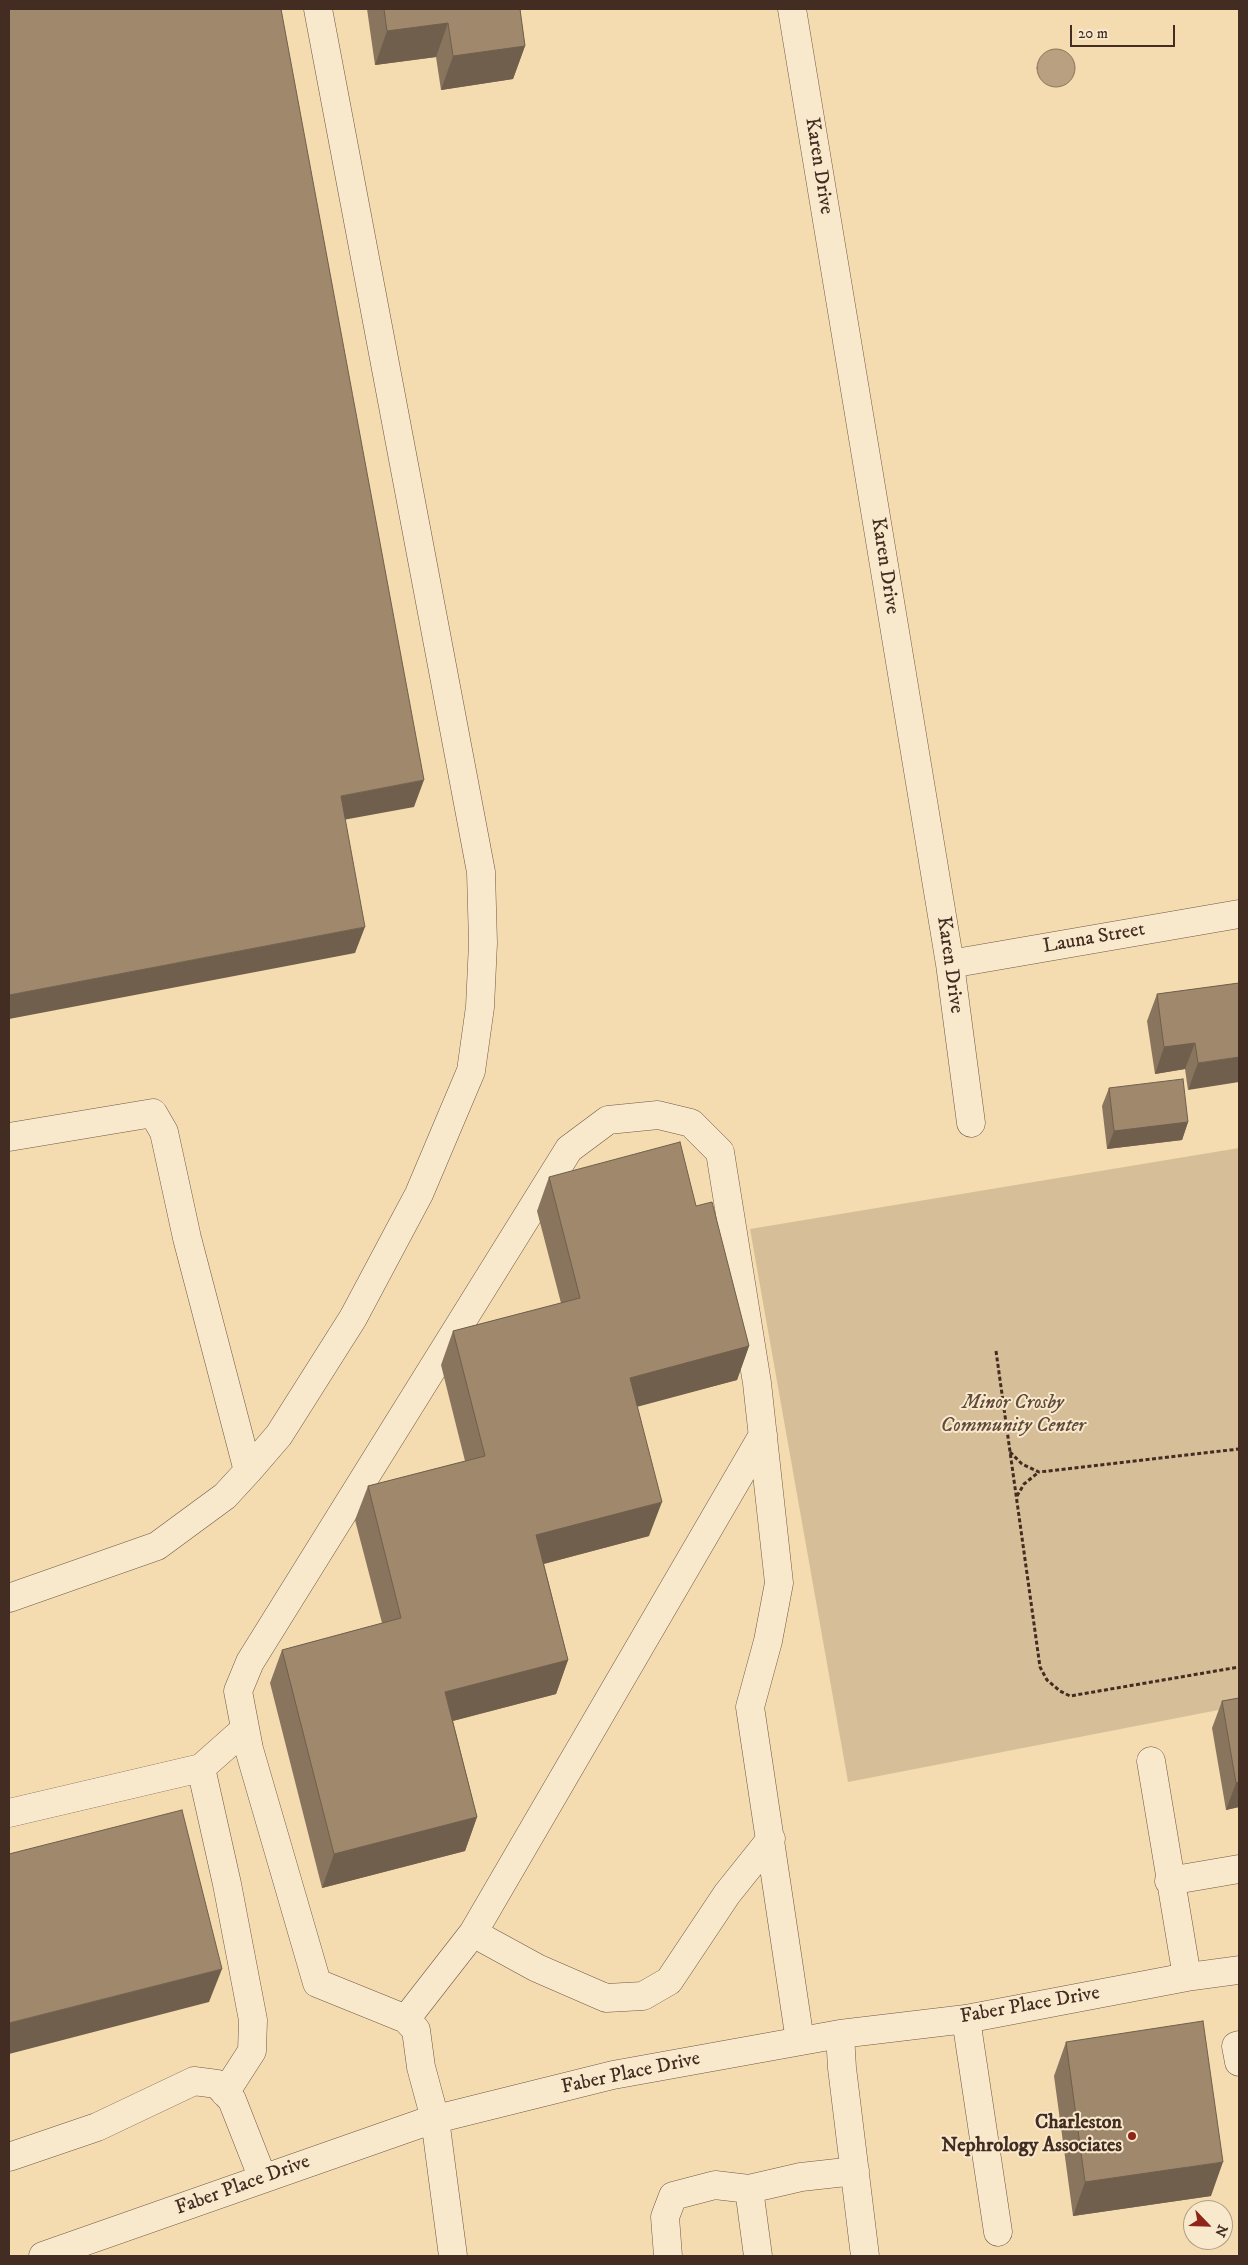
<!DOCTYPE html>
<style>
body{margin:0}
#map{position:relative;width:1248px;height:2265px;overflow:hidden;background:#f4dcb0;font-family:"IM FELL DW Pica",serif}
canvas{display:block}
.frame{position:absolute;inset:0;border:10px solid #432c22;pointer-events:none}
.north{position:absolute;left:1183px;top:2200px;width:50px;height:50px;box-sizing:border-box;background:#f8e8cc;border:1px solid #b09d88;border-radius:50%;rotate:114deg;font-size:14px;font-weight:700;line-height:20px;text-align:center;color:#432c22}
.north::after{content:'';display:block;margin:auto;width:18px;height:22px;background:#8f2418;clip-path:polygon(50% 0,100% 100%,50% 72%,0 100%)}
.scale{position:absolute;left:1070px;top:25px;width:105px;height:22px;box-sizing:border-box;border:2px solid #432c22;border-top:0;padding-left:6px;font-size:15px;line-height:18px;white-space:nowrap;color:#432c22;-webkit-text-stroke:4px #f8e8cc;paint-order:stroke}
</style>
<div id="map">
<canvas width="1248" height="2265"></canvas>
<div class="frame"></div>
<div class="north">N</div>
<div class="scale">20 m</div>
</div>
<script>
const c = document.querySelector('canvas').getContext('2d');
c.lineJoin = 'round';
function fill(path, color) { c.fillStyle = color; c.fill(path, 'evenodd'); }
const poly = rows => new Path2D(rows.map(r => 'M' + r).join(''));
function strokePath(path, color, width, dash) { c.strokeStyle = color; c.lineWidth = width; c.lineCap = dash ? 'butt' : 'round'; c.setLineDash(dash || []); c.stroke(path); }
function drawText(font, color, halo, rows, align = 'center') {
  c.font = font + ' "IM FELL DW Pica",serif'; c.lineWidth = 4; c.setLineDash([]); c.textBaseline = 'middle'; c.strokeStyle = halo; c.fillStyle = color; for (const [text, x, y, turn = 0] of rows) {
    c.save(); c.translate(x, y); c.rotate((+turn || 0) * Math.PI / 180); c.textAlign = isNaN(turn) ? turn : align; if (halo) c.strokeText(text, 0, 0); c.fillText(text, 0, 0); c.restore();
  }
}
fill(poly([
 [1239,1148,1239,1706,848,1782,750,1229]
]), '#d6be98');
const water = poly([
 '1037 68a19 19 0 1 1 38 0a19 19 0 1 1-38 0Z'
]);
fill(water, '#b8a080');
strokePath(water, '#89725a', 1);
const minor = poly([
 [792,9,950,964,971,1123],
 [950,964,1239,914],
 [9,1137,153,1113,164,1132,187,1238,248,1471],
 [9,1598,157,1546,225,1496,248,1471,279,1435,353,1318,419,1194,471,1071,480,1007,483,943,481,872,318,9],
 [1151,1761,1187,1977],
 [201,1768,227,1884,253,2020,252,2051,225,2093],
 [9,1813,201,1768,245,1729],
 [1169,1881,1239,1869],
 [473,1933,763,1435],
 [406,2019,473,1933,537,1968,606,1998,643,1996,669,1981,727,1894,771,1839],
 [966,2019,998,2232],
 [840,2034,842,2068,865,2256],
 [1239,2045,1236,2046,1239,2062],
 [9,2157,97,2127,194,2081,217,2084,232,2100,263,2179],
 [749,2189,758,2256],
 [43,2256,428,2121,613,2075,840,2034,966,2019,1187,1977,1239,1970],
 [453,2256,435,2119,421,2067,416,2030,406,2019,317,1983,249,1749,238,1691,250,1662,569,1149,608,1120,658,1115,691,1123,720,1152,757,1383,779,1583,768,1641,750,1707,800,2041],
 [668,2256,665,2217,673,2196,715,2185,749,2189,801,2177,855,2171]
]);
strokePath(minor, '#6f5846', 29);
strokePath(poly([
 [996,1351,1040,1667,1047,1680,1060,1691,1070,1696,1239,1667],
 [1010,1452,1022,1464,1039,1472,1239,1449],
 [1017,1496,1024,1484,1039,1472]
]), '#432c22', 3, [4, 2.5]);
strokePath(minor, '#f8e8cc', 28);
fill(poly([
 [367,9,520,9,525,46,513,79,441,90,436,57,375,65],
 [1239,983,1188,1090,1185,1069,1155,1074,1147,1021,1157,994],
 [1109,1088,1188,1122,1182,1140,1107,1149,1102,1106],
 [549,1177,696,1206,749,1346,737,1380,637,1406,649,1536,544,1564,568,1660,556,1694,453,1721,477,1817,465,1851,322,1888,270,1683,282,1650,382,1623,355,1520,368,1486,465,1461,441,1365,453,1331,561,1303,537,1211],
 [1239,1698,1239,1807,1226,1810,1212,1728,1222,1701],
 [1066,2042,1211,2196,1073,2216,1054,2076]
]), '#89755d');
fill(poly([
 [448,23,436,57,375,65,387,31],
 [525,46,513,79,441,90,453,56],
 [424,780,414,807,332,822,341,796],
 [365,927,355,953,9,1019,9,995],
 [1195,1043,1185,1069,1155,1074,1164,1047],
 [1239,1057,1239,1082,1188,1090,1198,1063],
 [1188,1122,1182,1140,1107,1149,1114,1131],
 [749,1346,737,1380,618,1412,630,1378],
 [662,1502,649,1536,524,1569,536,1535],
 [568,1660,556,1694,433,1726,445,1692],
 [1239,1782,1239,1807,1226,1810,1236,1783],
 [477,1817,465,1851,322,1888,334,1854],
 [222,1969,209,2002,9,2054,9,2023],
 [1223,2162,1211,2196,1073,2216,1085,2182]
]), '#6f5f4c');
const building = poly([
 [9,9,281,9,424,780,341,796,365,927,9,995,9,9],
 [384,9,520,9,525,46,453,56,448,23,387,31,384,9],
 [1239,983,1239,1057,1198,1063,1195,1043,1164,1047,1157,994,1239,983],
 [1183,1079,1188,1122,1114,1131,1109,1088,1183,1079],
 [680,1142,696,1206,712,1202,749,1346,630,1378,662,1502,536,1535,568,1660,445,1692,477,1817,334,1854,282,1650,401,1618,368,1486,485,1456,453,1331,580,1298,549,1177,680,1142],
 [1239,1698,1239,1782,1236,1783,1222,1701,1239,1698],
 [182,1810,222,1969,9,2023,9,1854,182,1810],
 [1203,2021,1223,2162,1085,2182,1066,2042,1203,2021]
]);
fill(building, '#9f886c');
strokePath(building, '#6f5f4c', 1);
for (const [x, y, r, color] of [
 [1132,2136,5,"#8f2418"]
]) { const dot = new Path2D(); dot.arc(x, y, r, 0, 2 * Math.PI); c.fillStyle = color; c.fill(dot); strokePath(dot, '#f8e8cc', 2); }
drawText('20px', '#432c22', '#f8e8cc', [
 ["Karen Drive",818,166,81],
 ["Karen Drive",884,566,81],
 ["Launa Street",1094,939,-10],
 ["Karen Drive",949,965,82],
 ["Faber Place Drive",1030,2006,-10],
 ["Faber Place Drive",631,2074,-12],
 ["Faber Place Drive",243,2186,-20]
]);
drawText('italic 20px', '#60493a', '#f8e8cc', [
 ["Minor Crosby",1013,1404],
 ["Community Center",1013,1427]
]);
drawText('bold 20px', '#432c22', '#f8e8cc', [
 ["Charleston",1122,2124],
 ["Nephrology Associates",1122,2147]
], 'right');
</script>
